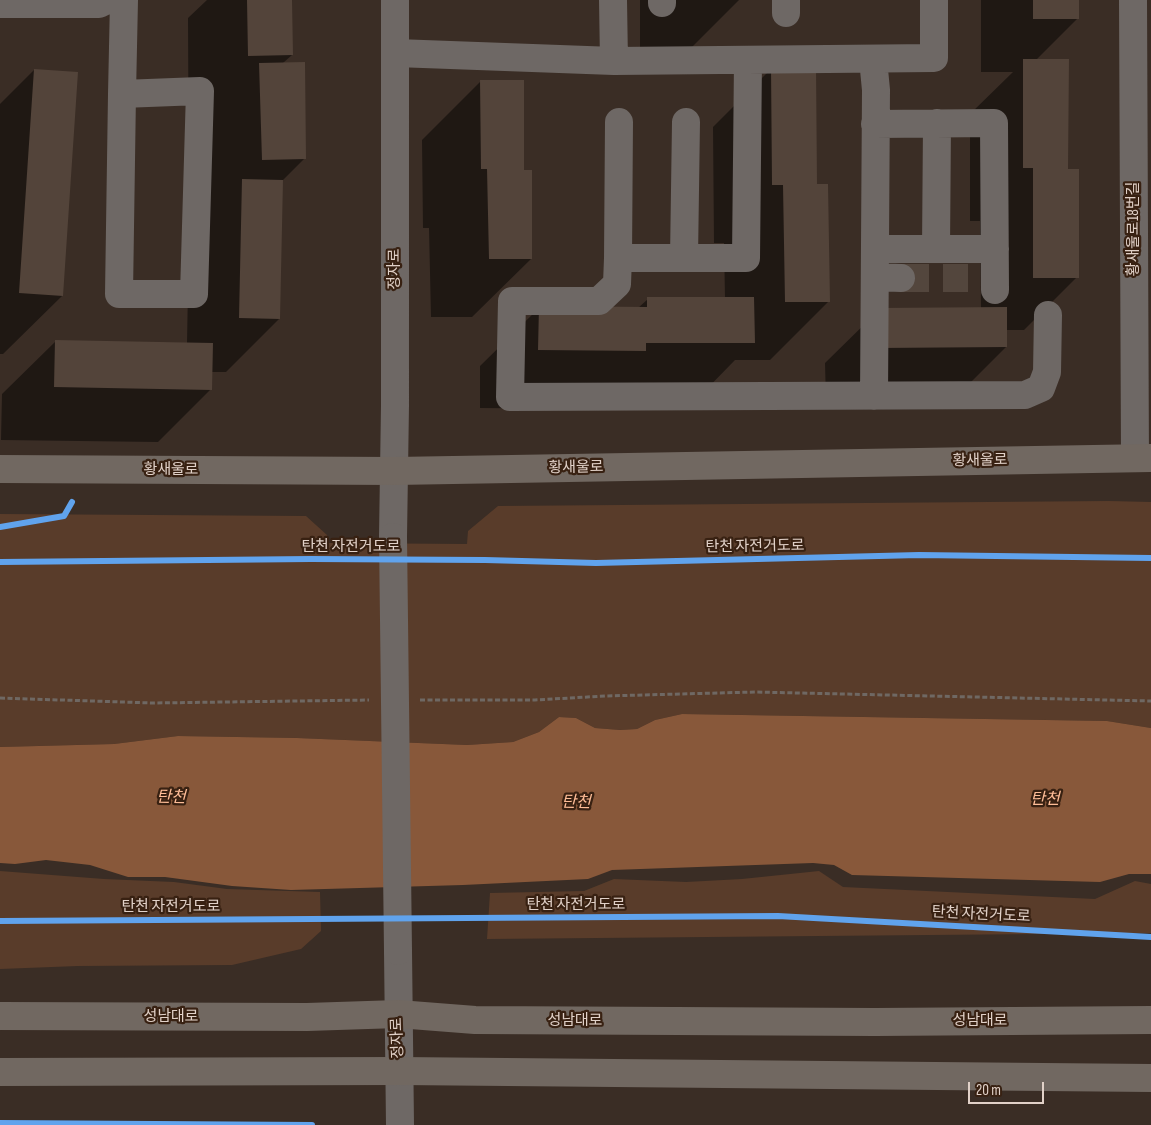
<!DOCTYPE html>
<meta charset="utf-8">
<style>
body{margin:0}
#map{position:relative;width:1151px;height:1125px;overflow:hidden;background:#3a2d25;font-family:"Sofia Sans Condensed",sans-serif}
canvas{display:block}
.scale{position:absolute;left:968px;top:1082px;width:76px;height:22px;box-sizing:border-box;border:2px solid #e1d1c8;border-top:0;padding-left:6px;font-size:15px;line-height:18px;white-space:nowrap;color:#e1d1c8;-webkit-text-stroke:4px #382112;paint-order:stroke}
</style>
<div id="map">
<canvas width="1151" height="1125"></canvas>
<div class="scale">20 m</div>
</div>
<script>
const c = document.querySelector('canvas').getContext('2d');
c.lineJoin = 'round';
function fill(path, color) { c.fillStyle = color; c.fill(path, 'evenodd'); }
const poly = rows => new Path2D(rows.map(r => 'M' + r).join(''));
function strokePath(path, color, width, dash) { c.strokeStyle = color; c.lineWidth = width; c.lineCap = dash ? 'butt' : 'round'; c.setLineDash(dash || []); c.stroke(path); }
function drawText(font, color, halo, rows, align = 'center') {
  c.font = font + ' "Sofia Sans Condensed","Noto Sans KR",sans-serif'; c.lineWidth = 4.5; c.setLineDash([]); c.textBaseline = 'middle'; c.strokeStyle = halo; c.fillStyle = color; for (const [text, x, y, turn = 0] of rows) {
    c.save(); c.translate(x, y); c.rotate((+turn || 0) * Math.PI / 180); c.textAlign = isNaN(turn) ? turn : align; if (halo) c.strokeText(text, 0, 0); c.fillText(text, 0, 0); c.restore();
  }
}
fill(poly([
 [1109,501,1151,502,1151,728,1107,721,682,714,655,720,637,729,620,730,595,728,576,718,559,717,539,732,513,742,467,745,297,738,178,736,114,744,0,747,0,514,306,516,327,535,329,543,467,544,468,531,498,506],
 [0,871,104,879,174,882,227,889,320,892,321,931,301,949,232,965,78,966,0,969],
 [819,871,843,887,1095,899,1135,881,1151,884,1151,933,487,939,490,893,584,891,614,879,686,882,742,879]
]), '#593c2a');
fill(poly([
 [682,714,1107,721,1151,728,1151,874,1129,874,1100,882,852,875,834,865,813,863,612,870,588,879,463,885,291,890,232,886,165,877,128,877,90,865,46,860,15,864,0,863,0,747,114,744,178,736,297,738,467,745,513,742,539,732,559,717,576,718,595,728,620,730,637,729,655,720]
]), '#88583a');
fill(poly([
 [207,0,291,0,292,55,283,63,305,158,282,181,279,319,226,372,211,372,211,389,158,442,1,440,2,394,56,341,187,343,189,233,188,18],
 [640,0,739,0,685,54,640,54],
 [981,0,1078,0,1078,18,1036,60,1067,170,1077,277,1024,330,1006,330,1006,347,953,400,826,401,825,363,879,310,981,309,980,221,970,221,970,114,1013,72,981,72],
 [771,69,816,186,829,301,770,360,735,360,695,401,586,409,480,408,480,366,539,308,638,308,648,299,725,298,724,243,714,243,713,127],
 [34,70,62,296,3,354,0,354,0,104],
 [481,81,523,171,531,259,472,317,431,317,429,228,423,228,422,140]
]), '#0007');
fill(poly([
 [247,0,292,0,293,55,248,56],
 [1033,0,1079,0,1079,19,1033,19],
 [1023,59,1069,59,1068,169,1079,169,1079,278,1033,278,1033,168,1023,168],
 [305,62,306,159,262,160,259,63],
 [816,66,817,184,828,184,830,302,785,302,783,185,772,185,771,67],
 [34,69,78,72,63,296,19,293],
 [480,80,524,80,524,170,532,170,532,259,489,259,487,169,481,169],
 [242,179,283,180,280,319,239,318],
 [647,297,754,297,755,343,646,343,646,351,538,350,539,306,647,307],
 [1007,307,1007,347,878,348,878,308],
 [55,340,213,343,212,390,54,387]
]), '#53443a');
strokePath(poly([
 [901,278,968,278]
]), '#53463d', 28, [28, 14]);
strokePath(poly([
 [0,698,153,703,369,700],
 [420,700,535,700,605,696,755,692,1151,701]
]), '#6f6863', 3, [5, 2.5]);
strokePath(poly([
 [613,0,614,61],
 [662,0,662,3],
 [1133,0,1135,458],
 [0,4,99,4,107,0],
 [786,13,786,0],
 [396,53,614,61,934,58,934,0],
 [873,59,876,90,874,396],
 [748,60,746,258,618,258,617,284,599,301,512,301,510,397,1025,395,1041,388,1047,372,1048,315],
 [122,94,200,91,194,294,119,294,122,94,124,0],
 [875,124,994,123,995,290],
 [875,249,995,249],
 [936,249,937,123],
 [618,258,619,122],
 [684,258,686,122],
 [875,277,901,278],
 [393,537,395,405,395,0],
 [398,951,400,1125]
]), '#6e6865', 28);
strokePath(poly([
 [0,469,395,471,1151,458],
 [0,1016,307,1017,398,1014,475,1020,875,1022,1151,1020],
 [0,1072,400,1071,1151,1078]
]), '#716861', 28);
strokePath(poly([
 [393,537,398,951]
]), '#6e6865', 28);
strokePath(poly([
 [0,527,64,516,72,502],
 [0,562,311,559,485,560,596,563,919,555,1151,558],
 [0,921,778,916,1151,937],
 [0,1123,312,1125]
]), '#60a3ed', 6);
drawText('15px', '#e1d1c8', '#382112', [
 ["황새울로18번길",1134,229,-90],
 ["정자로",395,269,-90],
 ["황새울로",980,461,-1],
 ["황새울로",576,468,-1],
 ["황새울로",171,470],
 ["탄천 자전거도로",351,547],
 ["탄천 자전거도로",755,547,-1],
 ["탄천 자전거도로",576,905],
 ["탄천 자전거도로",171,907],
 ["탄천 자전거도로",981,915,3],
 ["성남대로",171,1017],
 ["성남대로",575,1021],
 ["성남대로",980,1021],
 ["정자로",398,1038,-92]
]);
drawText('italic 16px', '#febd97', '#382112', [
 ["탄천",171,798,1],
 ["탄천",1045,800],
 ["탄천",576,803,1]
]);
</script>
